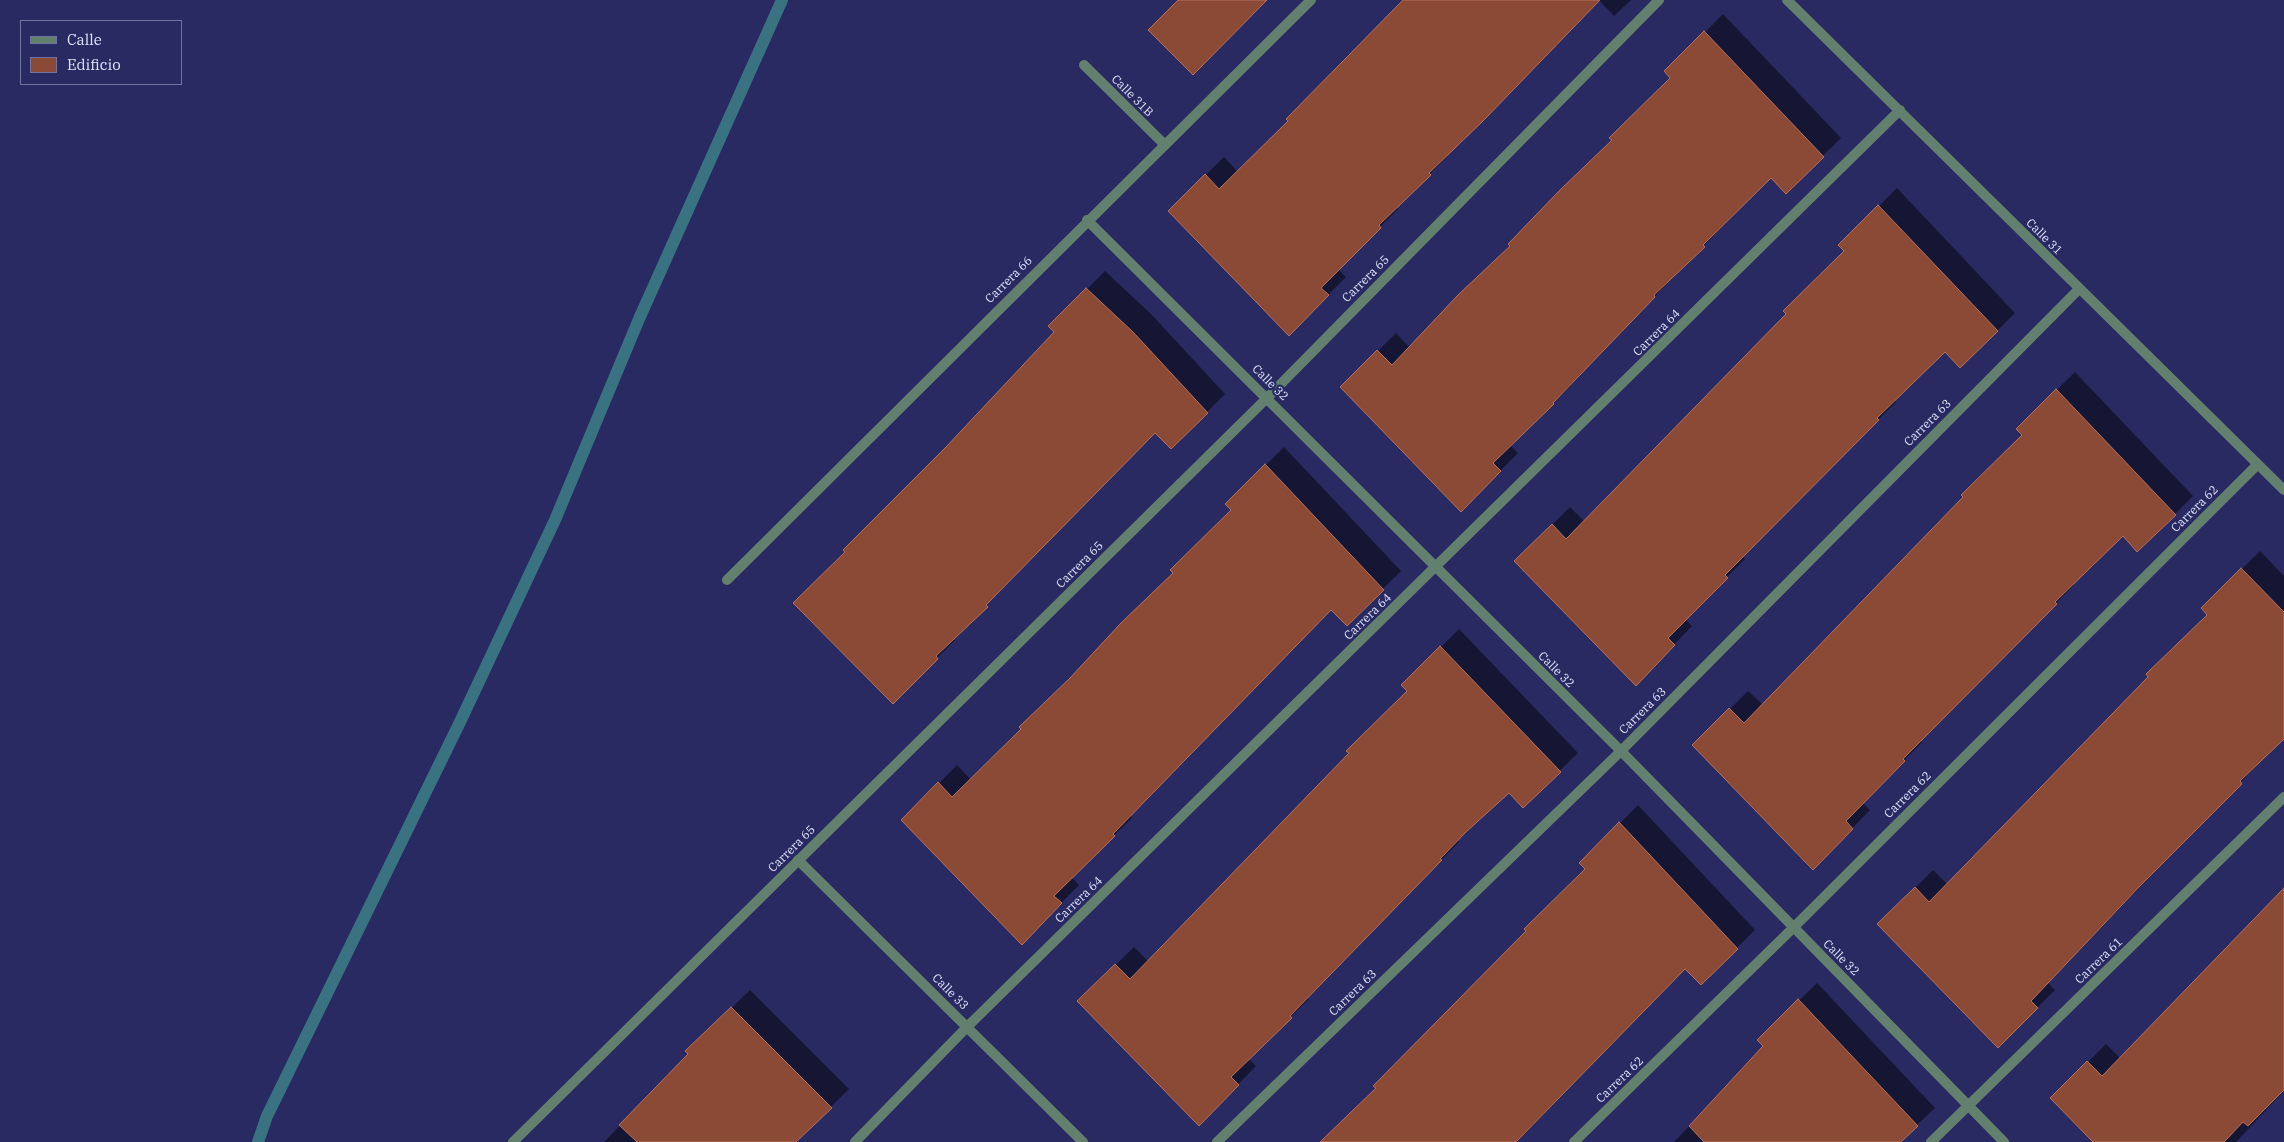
<!DOCTYPE html>
<style>
body{margin:0}
#map{position:relative;width:2284px;height:1142px;overflow:hidden;background:#292a61;font-family:"IBM Plex Serif",serif}
canvas{display:block}
.legend{position:absolute;left:20px;top:20px;width:162px;height:65px;box-sizing:border-box;background:#292a61;border:1px solid #71749f;margin:0;padding:6px 9px;list-style:none;font-size:15px;color:#dde2fd}
.legend li{display:flex;align-items:center;gap:10px;height:25px}
.legend b{width:25px;border:1px solid #71749f}
</style>
<div id="map">
<canvas width="2284" height="1142"></canvas>
<ul class="legend">
<li><b style="height:6px;background:#63806f"></b>Calle</li>
<li><b style="height:14px;background:#8b4a35"></b>Edificio</li>
</ul>
</div>
<script>
const c = document.querySelector('canvas').getContext('2d');
c.lineJoin = 'round';
function fill(path, color) { c.fillStyle = color; c.fill(path, 'evenodd'); }
const poly = rows => new Path2D(rows.map(r => 'M' + r).join(''));
function strokePath(path, color, width, dash) { c.strokeStyle = color; c.lineWidth = width; c.lineCap = dash ? 'butt' : 'round'; c.setLineDash(dash || []); c.stroke(path); }
function drawText(font, color, halo, rows, align = 'center') {
  c.font = font + ' "IBM Plex Serif",serif'; c.lineWidth = 4.5; c.setLineDash([]); c.textBaseline = 'middle'; c.strokeStyle = halo; c.fillStyle = color; for (const [text, x, y, turn = 0] of rows) {
    c.save(); c.translate(x, y); c.rotate((+turn || 0) * Math.PI / 180); c.textAlign = isNaN(turn) ? turn : align; if (halo) c.strokeText(text, 0, 0); c.fillText(text, 0, 0); c.restore();
  }
}
fill(poly([
 [1404,0,1631,0,1614,16,1599,0,1446,155,1448,156,1396,207,1398,209,1338,269,1346,277,1289,334,1169,211,1224,157,1238,172,1290,121],
 [1723,14,1841,138,1786,192,1771,176,1570,384,1571,386,1510,445,1518,453,1461,510,1342,387,1396,333,1410,348,1672,78,1666,72],
 [1897,188,2015,313,1997,331,1945,350,1894,400,1896,402,1742,556,1745,559,1685,619,1692,626,1636,684,1516,561,1570,507,1585,522,1787,314,1845,251,1840,245],
 [1105,271,1151,314,1225,394,1171,448,1155,432,953,638,955,640,893,702,847,552,1055,332,1050,326],
 [2075,372,2193,496,2175,514,2123,534,2072,583,2074,585,1920,741,1922,742,1863,803,1870,810,1831,850,1694,745,1748,691,1763,705,2023,435,2017,429],
 [1284,447,1401,571,1347,624,1331,609,1130,815,1132,818,1071,877,1079,885,1040,925,903,820,957,765,971,780,1174,572,1232,510,1226,504],
 [2260,551,2284,576,2284,737,2048,983,2055,990,1998,1047,1879,924,1933,870,1948,885,2209,615,2202,608],
 [1459,629,1578,753,1523,806,1509,791,1457,840,1459,842,1307,998,1309,999,1248,1058,1256,1066,1217,1106,1079,1001,1134,947,1148,961,1351,753,1408,691,1403,685],
 [1638,805,1755,930,1701,983,1686,967,1517,1142,1328,1142,1587,869,1581,863],
 [2284,891,2284,1091,2236,1142,2095,1142,2052,1098,2106,1044,2121,1059],
 [1817,983,1935,1108,1899,1142,1674,1142,1765,1046,1759,1040],
 [750,990,849,1089,797,1140,798,1142,604,1142,690,1054,687,1051]
]), '#0007');
strokePath(poly([
 [258,1142,267,1116,460,722,555,520,639,319,782,0]
]), '#397281', 12);
const building = poly([
 [1178,0,1267,0,1193,75,1148,30,1178,0],
 [1403,0,1600,0,1483,121,1429,173,1431,175,1379,225,1381,228,1321,288,1329,295,1289,336,1168,211,1205,174,1219,189,1288,121,1286,119,1403,0],
 [1704,31,1824,157,1786,194,1771,178,1703,245,1705,247,1654,295,1655,297,1553,403,1554,404,1493,463,1501,471,1461,512,1340,387,1377,350,1392,365,1458,295,1510,246,1508,244,1560,190,1612,140,1609,138,1670,78,1664,71,1704,31],
 [1878,205,1998,331,1960,368,1945,352,1877,418,1879,420,1725,575,1728,578,1668,638,1675,645,1636,686,1514,561,1552,524,1566,539,1786,314,1783,311,1844,251,1838,245,1878,205],
 [1086,288,1133,332,1208,413,1171,449,1155,433,986,605,988,607,936,656,938,659,893,704,793,603,845,552,843,550,946,447,1054,332,1048,326,1086,288],
 [2056,389,2176,515,2137,552,2123,536,2055,602,2057,604,1903,759,1905,761,1846,821,1853,829,1813,870,1692,745,1729,708,1744,723,1963,497,1961,495,2022,435,2016,429,2056,389],
 [1265,464,1384,590,1347,626,1331,610,1113,834,1115,836,1054,896,1062,903,1022,945,901,820,938,782,952,797,1021,729,1019,727,1070,678,1121,623,1173,573,1170,570,1231,510,1225,504,1265,464],
 [2241,568,2284,612,2284,739,2240,781,2242,784,2139,887,2031,1001,2038,1008,1998,1048,1877,924,1915,887,1929,902,2148,677,2146,674,2207,615,2201,608,2241,568],
 [1440,646,1561,772,1523,808,1509,793,1466,832,1440,859,1442,860,1290,1016,1292,1018,1231,1077,1239,1085,1199,1126,1077,1001,1115,964,1130,979,1349,753,1346,751,1407,691,1401,685,1440,646],
 [1619,822,1738,949,1701,985,1685,969,1516,1142,1320,1142,1376,1088,1373,1086,1526,931,1524,929,1585,869,1579,863,1619,822],
 [2284,888,2284,1090,2248,1126,2243,1122,2224,1142,2093,1142,2050,1098,2087,1061,2102,1076,2284,888],
 [1798,999,1918,1126,1901,1142,1704,1142,1689,1126,1763,1046,1757,1040,1798,999],
 [731,1007,832,1108,796,1142,637,1142,619,1125,688,1054,685,1051,731,1007]
]);
fill(building, '#8b4a35');
strokePath(building, '#b7715b', 1);
strokePath(poly([
 [1084,65,1164,144],
 [513,1142,1267,398,1659,0],
 [855,1142,967,1027,1900,110],
 [1217,1142,1621,751,2079,289],
 [1574,1142,1793,928,2257,465],
 [1931,1142,2284,797]
]), '#63806f', 10);
strokePath(poly([
 [1787,0,2284,490],
 [1087,220,1621,751,2004,1142],
 [727,580,1311,0],
 [798,860,1083,1142]
]), '#63806f', 10);
drawText('12px', '#dde2fd', '#292a61', [
 ["Calle 31B",1132,96,45],
 ["Calle 31",2044,237,45],
 ["Carrera 65",1366,279,-45],
 ["Carrera 66",1009,280,-45],
 ["Carrera 64",1657,333,-45],
 ["Calle 32",1270,383,45],
 ["Carrera 63",1928,423,-45],
 ["Carrera 62",2195,509,-45],
 ["Carrera 65",1080,565,-45],
 ["Carrera 64",1368,617,-44],
 ["Calle 32",1556,670,45],
 ["Carrera 63",1643,711,-45],
 ["Carrera 62",1908,795,-45],
 ["Carrera 65",792,849,-45],
 ["Carrera 64",1079,900,-44],
 ["Calle 32",1841,958,45],
 ["Carrera 61",2099,961,-44],
 ["Calle 33",950,992,45],
 ["Carrera 63",1353,993,-44],
 ["Carrera 62",1620,1080,-44]
]);
</script>
